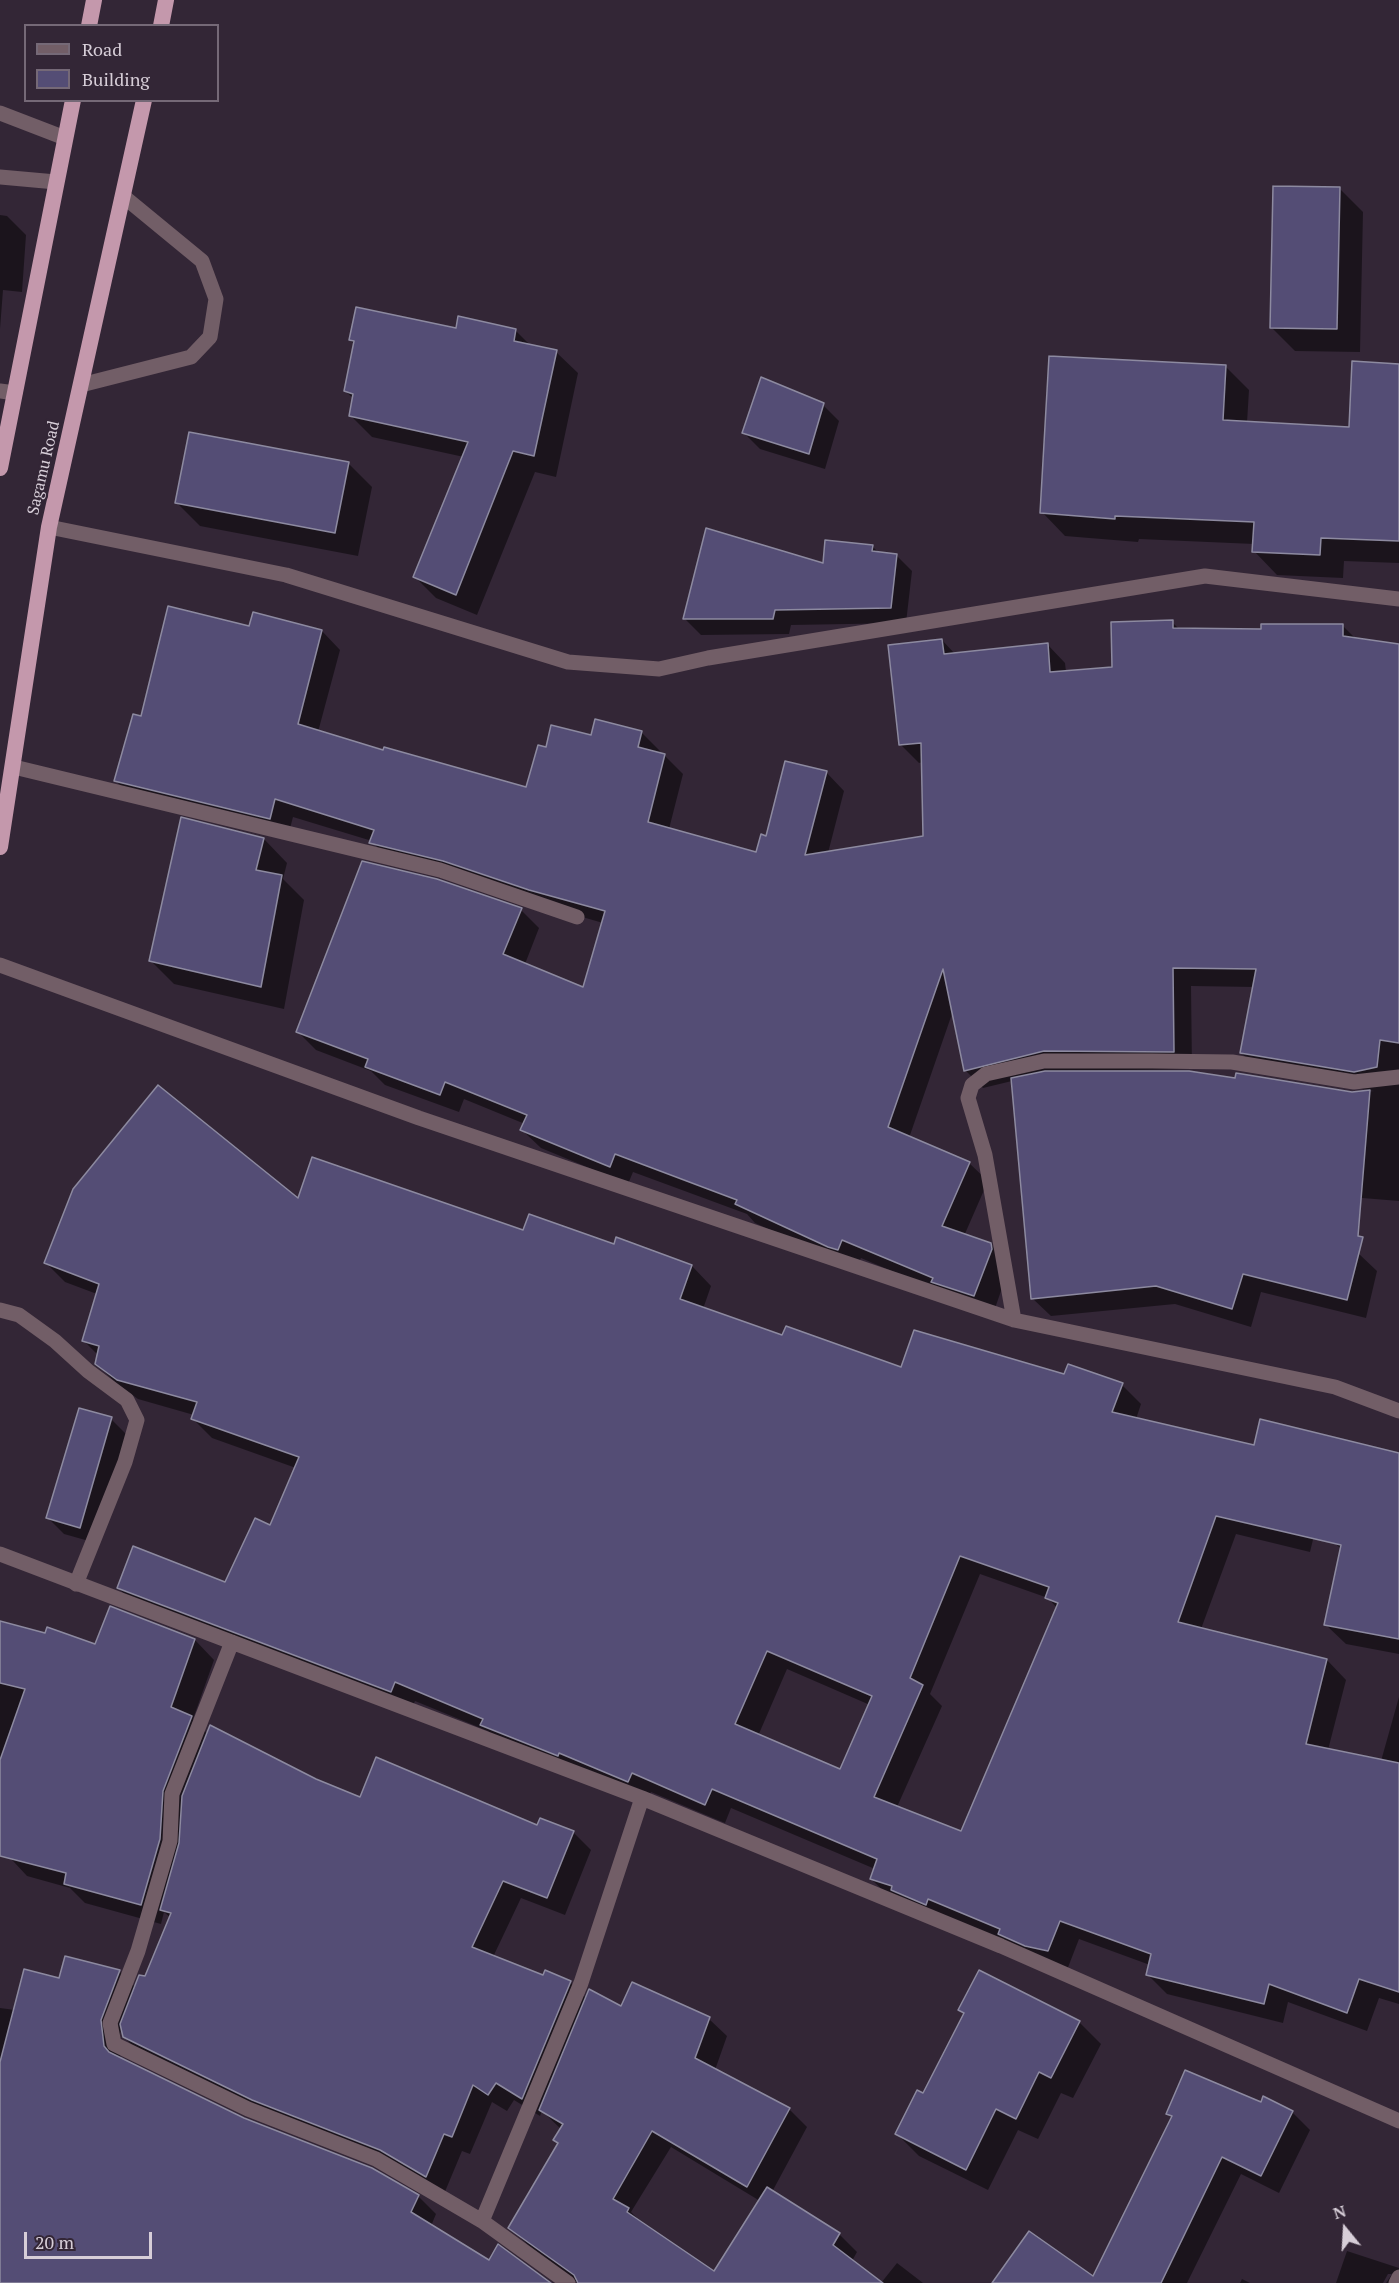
<!DOCTYPE html>
<style>
body{margin:0}
#map{position:relative;width:1399px;height:2283px;overflow:hidden;background:#332636;font-family:"PT Serif",serif}
canvas{display:block}
.legend{position:absolute;left:24px;top:24px;width:195px;height:78px;box-sizing:border-box;background:#332636;border:2px solid #756977;margin:0;padding:8px 10px;list-style:none;font-size:18px;color:#d7ced8}
.legend li{display:flex;align-items:center;gap:12px;height:30px}
.legend b{width:30px;border:2px solid #756977}
.north{position:absolute;left:1315px;top:2199px;width:60px;height:60px;-webkit-text-stroke:4px #332636;paint-order:stroke;rotate:342deg;font-size:16px;font-weight:700;line-height:24px;text-align:center;color:#d7ced8}
.north::after{content:'';display:block;margin:auto;width:21px;height:27px;background:#d7ced8;clip-path:polygon(50% 0,100% 100%,50% 72%,0 100%)}
.scale{position:absolute;left:24px;top:2232px;width:128px;height:27px;box-sizing:border-box;border:3px solid #d7ced8;border-top:0;padding-left:8px;font-size:18px;line-height:21px;white-space:nowrap;color:#d7ced8;-webkit-text-stroke:4px #332636;paint-order:stroke}
</style>
<div id="map">
<canvas width="1399" height="2283"></canvas>
<ul class="legend">
<li><b style="height:8px;background:#725e67"></b>Road</li>
<li><b style="height:16px;background:#544d75"></b>Building</li>
</ul>
<div class="north">N</div>
<div class="scale">20 m</div>
</div>
<script>
const c = document.querySelector('canvas').getContext('2d');
c.lineJoin = 'round';
function fill(path, color) { c.fillStyle = color; c.fill(path, 'evenodd'); }
const poly = rows => new Path2D(rows.map(r => 'M' + r).join(''));
function strokePath(path, color, width, dash) { c.strokeStyle = color; c.lineWidth = width; c.lineCap = dash ? 'butt' : 'round'; c.setLineDash(dash || []); c.stroke(path); }
function drawText(font, color, halo, rows, align = 'center') {
  c.font = font + ' "PT Serif",serif'; c.lineWidth = 4.5; c.setLineDash([]); c.textBaseline = 'middle'; c.strokeStyle = halo; c.fillStyle = color; for (const [text, x, y, turn = 0] of rows) {
    c.save(); c.translate(x, y); c.rotate((+turn || 0) * Math.PI / 180); c.textAlign = isNaN(turn) ? turn : align; if (halo) c.strokeText(text, 0, 0); c.fillText(text, 0, 0); c.restore();
  }
}
fill(poly([
 [1339,188,1363,212,1360,352,1295,351,1272,328],
 [0,215,7,216,26,235,22,292,3,290,0,329],
 [457,330,515,330,531,346,556,352,578,373,556,477,535,472,477,615,436,598,415,577,464,457,372,437,350,415,354,399,345,391,355,345,350,340],
 [1399,365,1399,563,1344,561,1343,578,1277,575,1254,551,1254,544,1139,539,1138,542,1065,536,1042,512,1225,366,1249,390,1247,423,1350,429],
 [823,405,839,421,825,469,760,449,744,433],
 [348,463,372,487,358,556,200,526,176,502],
 [872,546,880,554,896,555,912,571,906,623,791,625,789,634,701,635,685,619],
 [1172,622,1179,629,1262,630,1343,626,1356,639,1399,646,1399,1201,1264,1190,1358,1253,1377,1271,1366,1318,1261,1292,1251,1327,1175,1304,1051,1316,1032,1298,1012,1081,983,1088,965,1070,953,1011,909,1138,969,1163,988,1181,964,1236,990,1244,1009,1263,1009,1268,993,1314,861,1258,856,1267,848,1265,755,1223,747,1214,633,1172,628,1184,541,1148,522,1130,525,1124,464,1099,459,1112,385,1085,371,1071,316,1050,298,1032,521,910,539,928,525,964,584,989,603,923,389,861,372,841,293,817,288,836,134,799,116,781,142,718,250,628,322,631,340,650,318,732,527,789,547,748,592,737,641,732,660,751,659,754,664,755,683,774,669,829,757,854,767,838,826,772,844,791,828,853,924,838,923,762,919,763,900,744,942,640,955,654,1047,644,1065,663,1066,672,1114,669],
 [1191,986,1254,987,1241,1053,1260,1071,1374,1091,1355,1093,1055,1071,1192,1069],
 [264,839,287,863,283,879,304,900,284,1009,174,984,150,960],
 [298,1201,615,1246,617,1239,692,1266,711,1286,703,1309,783,1337,902,1369,1065,1376,1122,1385,1141,1404,1136,1419,1255,1446,1334,1453,1310,1552,1236,1534,1201,1629,1327,1660,1346,1680,1328,1750,1381,1761,1399,1697,1399,2004,1379,1998,1367,2031,1288,2002,1283,2023,1167,1994,1148,1975,1150,1965,1079,1939,1067,1970,891,1898,871,1879,875,1869,731,1808,725,1823,651,1792,647,1801,501,1745,488,1731,415,1701,411,1711,138,1607,118,1588,226,1584,271,1527,296,1468,212,1438,193,1419,194,1415,138,1399,116,1383,96,1363,98,1355,84,1341,97,1294,65,1282,46,1263],
 [980,1574,1048,1598,1057,1608,961,1833,897,1807,942,1706,930,1694],
 [787,1669,870,1705,841,1771,758,1736],
 [111,1419,127,1435,96,1543,64,1534,48,1518],
 [1399,1455,1399,1654,1346,1644,1326,1625,1341,1549,1334,1542],
 [0,1627,96,1646,195,1640,214,1660,193,1719,208,1734,361,1799,573,1832,591,1850,565,1915,521,1898,493,1957,544,1977,570,1982,587,1999,622,2008,709,2019,727,2036,715,2070,789,2109,807,2127,772,2192,839,2234,857,2252,852,2261,881,2283,578,2283,528,2245,510,2227,559,2144,561,2129,542,2111,540,2116,514,2100,507,2111,492,2102,470,2154,462,2151,444,2194,142,2055,124,2037,122,2027,118,2039,121,2060,243,2119,418,2196,436,2214,431,2226,489,2262,550,2283,0,2283,0,2008,15,2010,60,1980,119,1971,136,1988,146,1978,171,1918,164,1912,161,1924,85,1903,70,1888,27,1876,0,1847],
 [671,2147,760,2201,713,2272,646,2227,631,2212],
 [960,2009,1079,2022,1101,2044,1073,2098,1061,2093,1038,2139,1018,2130,988,2190,919,2156,897,2134,924,2095,965,2014],
 [1261,2104,1292,2112,1310,2130,1279,2193,1241,2174,1187,2283,994,2283,1094,2279,1173,2118,1168,2113],
 [1347,2251,1399,2268,1399,2283,1386,2283,1392,2274,1388,2274,1383,2283,1336,2283],
 [897,2263,923,2283,881,2283],
 [1242,2279,1250,2283,1240,2283]
]), '#0007');
const building = poly([
 [1273,186,1340,187,1337,329,1270,328,1273,186],
 [356,307,456,328,458,316,516,329,514,341,557,350,534,456,513,451,456,595,413,577,468,442,349,416,353,394,344,391,354,341,349,340,356,307],
 [1049,356,1226,365,1223,420,1349,427,1352,361,1399,364,1399,541,1321,538,1320,555,1252,552,1254,522,1115,516,1115,519,1040,513,1049,356],
 [761,377,824,403,809,454,742,433,761,377],
 [189,432,349,462,335,533,175,503,189,432],
 [706,528,823,563,825,540,873,545,872,551,897,554,891,608,775,610,773,619,683,619,706,528],
 [168,606,249,626,253,612,322,630,298,724,383,750,384,747,526,787,538,745,546,747,551,725,591,735,595,719,642,731,638,747,665,754,648,822,756,852,761,834,766,836,785,761,827,771,805,855,923,836,921,743,899,745,888,645,942,639,944,654,1048,643,1050,672,1112,667,1111,622,1173,620,1173,628,1261,629,1261,624,1343,624,1343,636,1399,644,1399,1043,1380,1040,1377,1067,1354,1072,1240,1053,1256,969,1173,968,1174,1052,1044,1051,964,1071,943,969,888,1127,970,1162,942,1226,991,1243,992,1249,974,1296,931,1282,933,1278,842,1240,838,1250,828,1247,735,1204,737,1200,615,1154,610,1167,520,1130,527,1115,445,1082,440,1095,365,1067,368,1059,296,1032,362,861,437,879,522,908,503,954,583,987,605,911,529,890,443,861,369,843,374,830,275,799,270,819,114,781,133,714,141,716,168,606],
 [181,817,264,838,256,870,282,875,261,987,149,961,181,817],
 [1045,1071,1189,1071,1235,1078,1236,1073,1352,1092,1370,1090,1358,1236,1363,1237,1347,1300,1243,1274,1232,1309,1156,1286,1031,1299,1011,1078,1045,1071],
 [158,1085,298,1198,312,1157,523,1230,529,1214,614,1244,616,1237,692,1265,680,1299,782,1335,786,1326,901,1367,914,1330,1064,1374,1068,1364,1123,1383,1112,1412,1254,1445,1260,1419,1399,1453,1399,1639,1324,1625,1341,1545,1216,1516,1178,1622,1327,1659,1306,1744,1399,1763,1399,1992,1359,1979,1347,2013,1269,1984,1264,2004,1146,1975,1151,1954,1060,1921,1048,1951,1025,1946,998,1934,1000,1929,928,1899,926,1905,891,1890,892,1886,870,1879,877,1859,712,1789,705,1805,632,1773,628,1782,559,1753,558,1756,480,1725,483,1719,395,1682,391,1692,117,1588,133,1546,225,1582,255,1518,270,1525,299,1457,191,1419,197,1402,117,1380,95,1364,99,1346,82,1341,99,1284,44,1263,73,1189,158,1085],
 [960,1556,1049,1587,1045,1598,1058,1603,961,1831,874,1797,923,1685,910,1678,960,1556],
 [767,1651,872,1696,840,1769,735,1724,767,1651],
 [79,1408,112,1417,80,1528,46,1518,79,1408],
 [110,1606,195,1639,171,1707,192,1716,163,1791,160,1839,141,1905,64,1884,66,1873,0,1856,0,1760,25,1689,0,1683,0,1621,45,1633,47,1627,95,1644,110,1606],
 [210,1725,316,1779,360,1797,376,1757,537,1825,540,1818,574,1831,547,1898,503,1881,472,1947,543,1975,545,1970,571,1981,522,2099,496,2083,488,2095,473,2085,452,2137,444,2134,426,2177,380,2150,252,2100,123,2037,120,2024,139,1975,145,1976,171,1913,160,1910,179,1843,182,1796,210,1725],
 [65,1956,120,1970,101,2020,104,2046,109,2052,244,2118,372,2168,419,2195,411,2212,489,2260,498,2244,551,2283,0,2283,0,2062,24,1969,59,1978,65,1956],
 [979,1970,1080,2021,1051,2078,1039,2072,1016,2119,996,2109,966,2170,895,2134,917,2090,923,2093,964,2013,958,2010,979,1970],
 [632,1982,710,2017,695,2058,790,2108,747,2187,652,2131,613,2199,629,2208,627,2212,714,2271,767,2187,840,2233,833,2245,883,2283,578,2283,574,2275,508,2228,558,2143,553,2140,563,2124,539,2110,589,1989,621,2006,632,1982],
 [1185,2070,1261,2102,1263,2096,1293,2111,1261,2176,1222,2157,1161,2283,992,2283,1029,2231,1093,2276,1172,2116,1166,2114,1185,2070]
]);
fill(building, '#544d75');
strokePath(building, '#8d8aa0', 1.5);
strokePath(poly([
 [0,113,65,138],
 [0,177,56,182],
 [81,385,191,357,210,337,216,299,202,261,123,196],
 [0,1310,19,1315,55,1341,88,1371,127,1400,137,1420,125,1462,76,1584]
]), '#725e67', 15);
strokePath(poly([
 [0,391,15,393],
 [49,527,286,575,568,662,659,669,708,658,1205,576,1399,599],
 [14,767,440,870,577,917],
 [0,965,419,1118,1014,1320,1335,1387,1399,1411],
 [1014,1320,985,1155,968,1098,972,1085,986,1074,1044,1061,1152,1061,1232,1062,1354,1082,1399,1077],
 [0,1554,642,1798,1001,1946,1399,2121],
 [232,1642,172,1794,170,1841,138,1951,110,2023,114,2044,248,2109,376,2159,482,2221,568,2283],
 [482,2221,581,1983,642,1798],
 [1396,2283,1399,2277]
]), '#725e67', 15);
strokePath(poly([
 [89,26,94,0],
 [161,26,166,0],
 [0,468,73,100],
 [0,847,49,527,144,100]
]), '#c498ac', 16);
drawText('16px', '#d7ced8', '#332636', [
 ["Sagamu Road",44,468,-77]
]);
</script>
